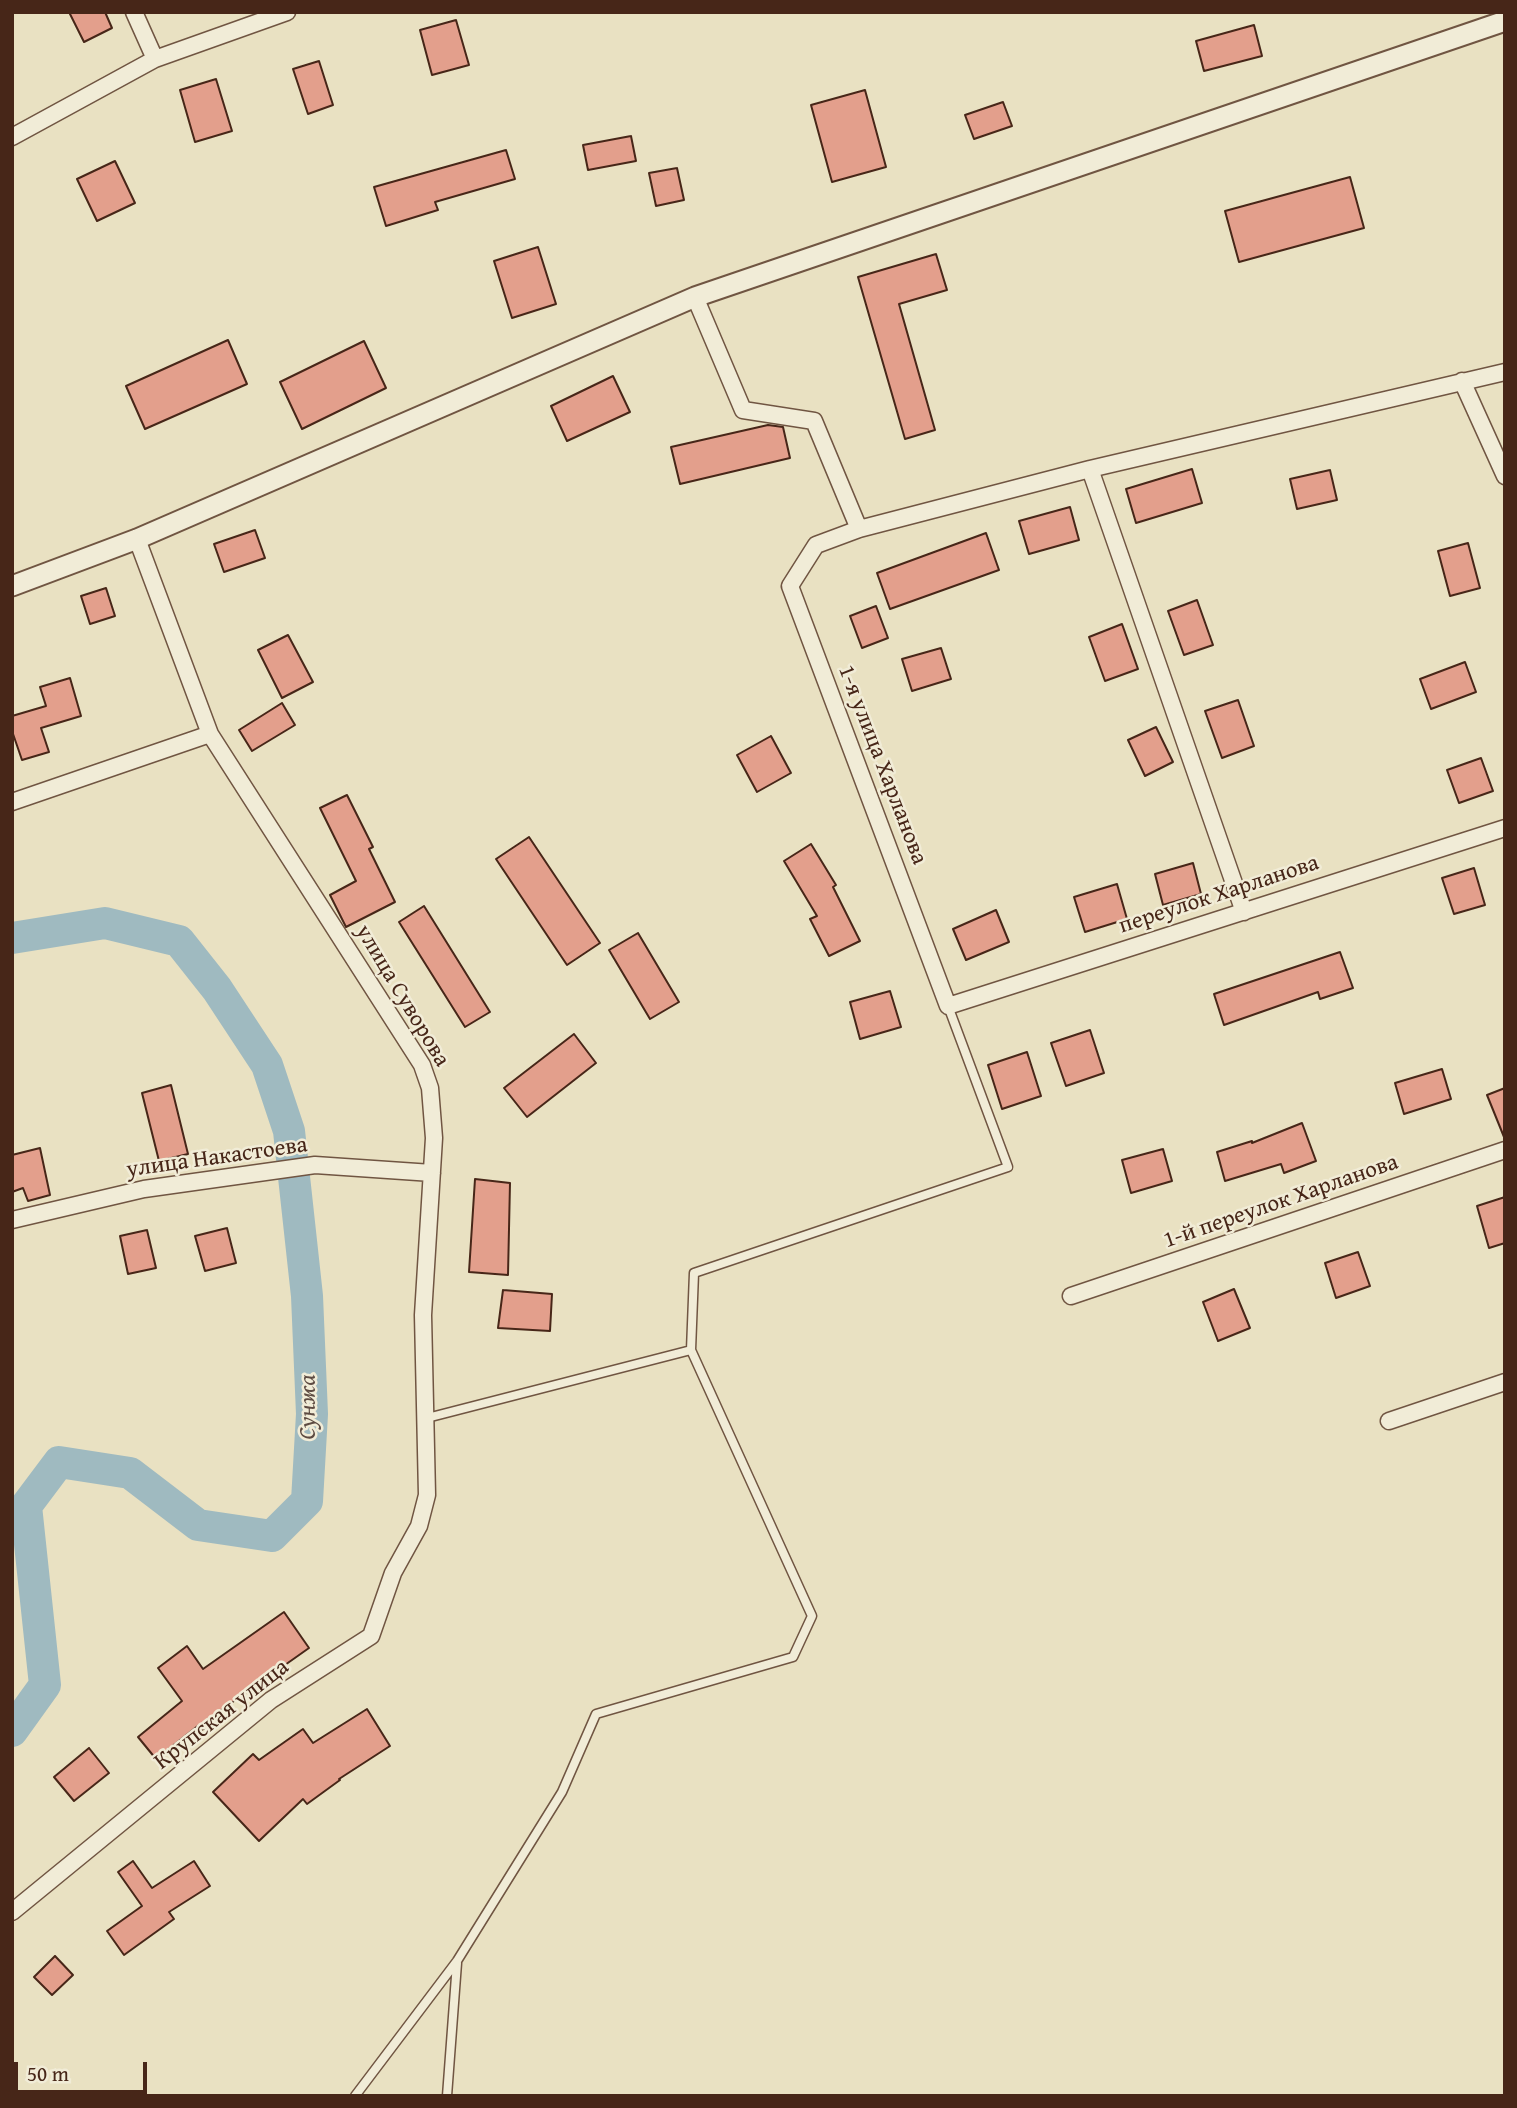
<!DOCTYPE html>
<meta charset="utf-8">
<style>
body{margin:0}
#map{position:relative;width:1517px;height:2108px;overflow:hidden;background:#e9e1c2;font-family:"Gentium Book Plus",serif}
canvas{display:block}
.frame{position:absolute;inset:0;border:14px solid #472618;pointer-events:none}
.scale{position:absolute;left:14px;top:2062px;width:133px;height:32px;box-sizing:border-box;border:4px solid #472618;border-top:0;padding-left:9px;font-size:21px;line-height:24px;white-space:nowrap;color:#472618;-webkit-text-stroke:5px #f1ecd7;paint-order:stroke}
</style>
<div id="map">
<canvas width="1517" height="2108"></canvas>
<div class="frame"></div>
<div class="scale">50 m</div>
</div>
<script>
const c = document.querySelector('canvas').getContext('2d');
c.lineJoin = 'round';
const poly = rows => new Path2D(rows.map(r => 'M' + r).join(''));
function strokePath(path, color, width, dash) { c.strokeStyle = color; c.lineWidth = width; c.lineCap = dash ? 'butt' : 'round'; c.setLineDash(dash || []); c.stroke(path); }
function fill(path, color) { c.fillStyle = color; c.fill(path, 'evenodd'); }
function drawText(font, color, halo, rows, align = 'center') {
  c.font = font + ' "Gentium Book Plus",serif'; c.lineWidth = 5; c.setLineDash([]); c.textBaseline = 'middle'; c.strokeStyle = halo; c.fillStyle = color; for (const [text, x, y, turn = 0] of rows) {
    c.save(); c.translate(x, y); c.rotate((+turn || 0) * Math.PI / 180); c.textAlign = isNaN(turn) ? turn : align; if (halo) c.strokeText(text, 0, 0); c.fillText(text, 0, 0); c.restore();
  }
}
strokePath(poly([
 [12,938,105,923,179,941,217,989,267,1065,289,1131,307,1296,312,1414,307,1501,272,1536,198,1525,130,1473,59,1462,26,1506,45,1685,12,1731]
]), '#9fbac0', 32);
const building = poly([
 [69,12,105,12,112,28,84,42,69,12],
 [456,20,469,65,432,75,420,30,456,20],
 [1254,25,1262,56,1204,71,1196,41,1254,25],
 [319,61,333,105,308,114,293,69,319,61],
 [216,79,232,131,195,142,180,90,216,79],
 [865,90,886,167,832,182,811,105,865,90],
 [1003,102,1012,126,974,139,965,115,1003,102],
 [631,136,636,161,588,170,583,145,631,136],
 [506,150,515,179,435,202,438,210,386,226,374,187,506,150],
 [115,161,135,203,97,221,77,179,115,161],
 [677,168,684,200,656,206,649,173,677,168],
 [1350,177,1364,228,1239,262,1225,211,1350,177],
 [538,247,556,304,512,318,494,261,538,247],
 [936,254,947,290,899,304,935,430,905,439,858,277,936,254],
 [228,340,247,384,145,429,126,386,228,340],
 [364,341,386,388,302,429,280,382,364,341],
 [613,376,630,412,567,441,551,406,613,376],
 [768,425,783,427,790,458,680,484,671,447,768,425],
 [1192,469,1202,503,1136,523,1126,489,1192,469],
 [1330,470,1337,500,1297,509,1290,479,1330,470],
 [1070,507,1079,540,1029,554,1019,521,1070,507],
 [255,530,265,558,224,572,214,544,255,530],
 [986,533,999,570,890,609,877,573,986,533],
 [1468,543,1480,588,1450,596,1438,551,1468,543],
 [106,588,115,616,90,624,81,596,106,588],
 [1197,600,1213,645,1184,655,1168,611,1197,600],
 [876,606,888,638,862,648,850,616,876,606],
 [1122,624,1138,669,1105,681,1089,637,1122,624],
 [288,635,313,682,282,698,258,650,288,635],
 [941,648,951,679,912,691,902,659,941,648],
 [1465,662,1476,692,1431,709,1420,679,1465,662],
 [70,678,81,716,41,728,49,752,22,760,12,731,12,716,46,706,40,687,70,678],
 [1238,700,1254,746,1222,758,1205,711,1238,700],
 [282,703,295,725,252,751,239,730,282,703],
 [1156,727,1173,762,1145,776,1128,740,1156,727],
 [771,736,791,773,757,792,737,755,771,736],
 [1481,758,1493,791,1459,803,1447,770,1481,758],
 [347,795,373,847,369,849,395,902,346,927,330,895,356,881,320,808,347,795],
 [529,837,600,943,567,965,496,859,529,837],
 [811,844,836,885,833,887,860,941,829,956,810,919,817,916,784,861,811,844],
 [1193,863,1201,894,1163,905,1155,874,1193,863],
 [1474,868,1485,905,1454,914,1442,878,1474,868],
 [1117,884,1127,919,1085,932,1074,897,1117,884],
 [424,906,490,1012,465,1027,399,922,424,906],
 [996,910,1009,942,966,960,953,929,996,910],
 [638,933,679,1002,650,1019,609,950,638,933],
 [1340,952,1353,988,1320,999,1318,992,1224,1025,1214,994,1340,952],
 [890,991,901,1027,860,1039,850,1002,890,991],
 [1090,1030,1104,1073,1066,1086,1051,1043,1090,1030],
 [574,1034,596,1063,527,1117,504,1088,574,1034],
 [1027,1052,1041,1096,1002,1109,988,1065,1027,1052],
 [1442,1069,1451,1099,1404,1114,1395,1083,1442,1069],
 [171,1085,188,1154,159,1161,142,1093,171,1085],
 [1505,1088,1505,1136,1504,1137,1487,1095,1505,1088],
 [1302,1123,1316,1161,1284,1173,1281,1164,1225,1181,1217,1152,1252,1141,1252,1143,1302,1123],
 [40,1148,50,1195,28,1201,23,1188,12,1192,12,1155,40,1148],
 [1163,1149,1172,1181,1131,1193,1122,1160,1163,1149],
 [475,1179,510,1183,508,1275,469,1272,475,1179],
 [1505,1197,1505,1243,1489,1248,1477,1206,1505,1197],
 [227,1228,236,1263,205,1271,195,1236,227,1228],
 [147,1230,156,1268,128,1274,120,1236,147,1230],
 [1358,1252,1370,1286,1336,1298,1325,1263,1358,1252],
 [1234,1289,1250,1328,1218,1341,1203,1302,1234,1289],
 [503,1290,552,1294,550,1331,498,1328,503,1290],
 [284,1612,309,1648,217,1713,220,1717,202,1730,199,1725,156,1759,138,1737,182,1701,158,1668,187,1646,203,1669,284,1612],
 [367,1709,390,1746,339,1779,340,1780,307,1804,303,1799,259,1841,213,1792,253,1754,259,1760,303,1729,313,1743,367,1709],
 [89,1748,109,1773,74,1801,54,1777,89,1748],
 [133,1861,152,1888,194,1861,210,1886,169,1912,174,1919,124,1955,107,1931,142,1906,118,1872,133,1861],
 [55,1956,73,1975,52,1995,34,1977,55,1956]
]);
fill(building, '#e39f8c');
strokePath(building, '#472618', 2);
const service = poly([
 [427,1418,691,1350],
 [355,2096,457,1961,562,1792,596,1714,793,1657,812,1616,691,1350,694,1273,1008,1167,948,1006],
 [447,2096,457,1963]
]);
const minor = poly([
 [134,12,155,59],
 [12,137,155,59,287,12],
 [695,297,743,410,814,421,859,529],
 [1505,372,1090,469,859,529,816,545,790,586,948,1006,1505,828],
 [1462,381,1505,476],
 [1090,469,1244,912],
 [12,802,210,734],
 [12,1220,144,1189,315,1165,432,1173],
 [1071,1296,1505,1150],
 [1389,1421,1505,1382],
 [12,1912,271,1700,371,1636,393,1573,419,1526,427,1495,423,1315,434,1138,430,1088,422,1065,210,734,137,539]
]);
const tertiary = poly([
 [12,586,137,539,695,297,1505,21]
]);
strokePath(service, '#705542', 11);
strokePath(minor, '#705542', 19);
strokePath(tertiary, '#705542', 23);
strokePath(service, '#f1ecd7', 8);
strokePath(minor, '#f1ecd7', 16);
strokePath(tertiary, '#f1ecd7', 19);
drawText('23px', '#472618', '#f1ecd7', [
 ["1-я улица Харланова",882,765,69],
 ["переулок Харланова",1219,895,-18],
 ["улица Суворова",402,996,59],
 ["улица Накастоева",217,1158,-8],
 ["1-й переулок Харланова",1281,1202,-19],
 ["Крупская улица",222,1715,-38]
]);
drawText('italic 24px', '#5d4b42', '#f1ecd7', [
 ["Сунжа",309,1407,-90]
]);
</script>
